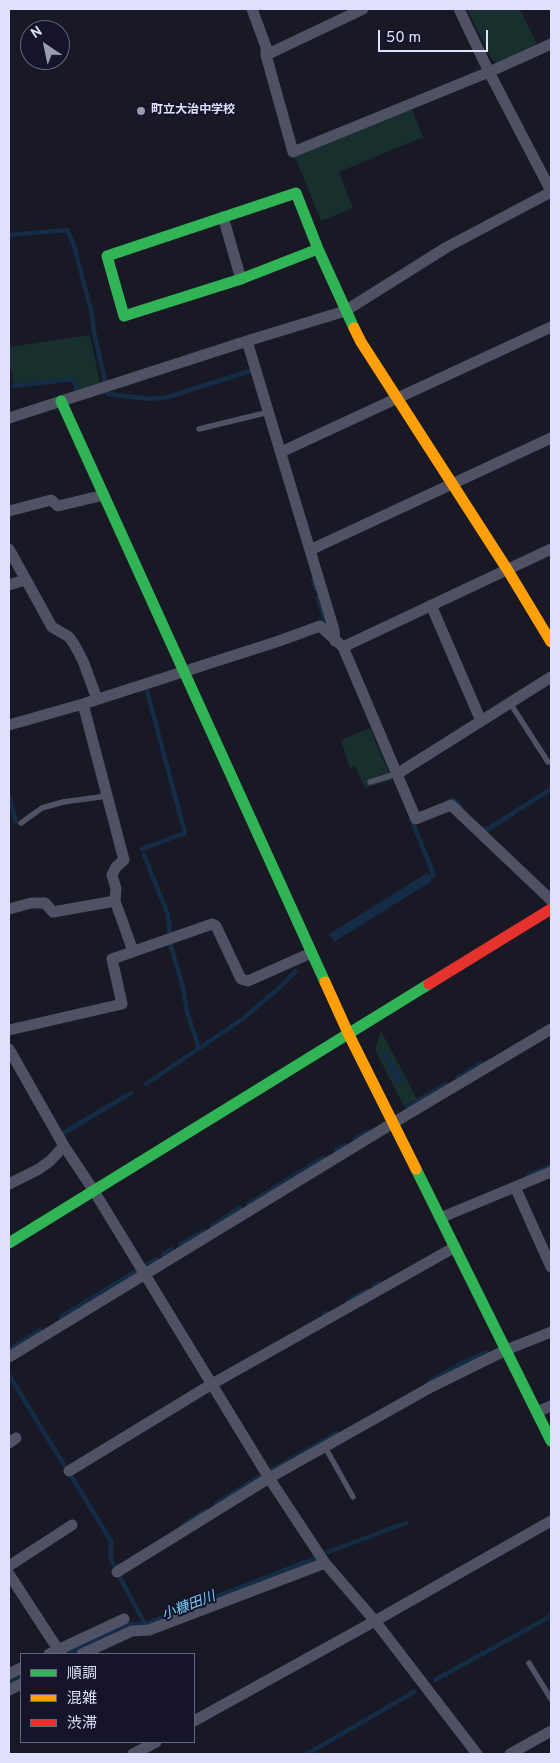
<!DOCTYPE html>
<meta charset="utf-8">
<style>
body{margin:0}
#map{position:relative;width:560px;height:1763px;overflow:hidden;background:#191925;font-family:Overpass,"Noto Sans JP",sans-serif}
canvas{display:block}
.frame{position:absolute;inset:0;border:10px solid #e0e0fc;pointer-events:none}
.legend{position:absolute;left:20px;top:1653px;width:175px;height:90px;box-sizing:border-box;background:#15142a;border:1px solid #66667e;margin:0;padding:6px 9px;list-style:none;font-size:15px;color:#e0e0fc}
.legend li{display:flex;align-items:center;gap:10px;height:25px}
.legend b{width:25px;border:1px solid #66667e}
.north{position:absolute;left:20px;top:20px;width:50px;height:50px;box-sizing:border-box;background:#15142a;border:1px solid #66667e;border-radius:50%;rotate:326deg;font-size:14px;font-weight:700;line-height:20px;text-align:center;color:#e0e0fc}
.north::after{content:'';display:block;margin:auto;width:18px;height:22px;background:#9a9ab1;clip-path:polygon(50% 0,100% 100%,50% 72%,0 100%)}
.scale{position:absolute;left:378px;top:30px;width:110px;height:22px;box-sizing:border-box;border:2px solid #e0e0fc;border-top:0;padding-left:6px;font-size:15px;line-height:18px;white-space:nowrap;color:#e0e0fc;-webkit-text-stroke:4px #15142a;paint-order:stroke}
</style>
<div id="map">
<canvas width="560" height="1763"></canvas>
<div class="frame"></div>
<ul class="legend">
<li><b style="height:6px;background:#30b455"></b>順調</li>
<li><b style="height:6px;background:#ff9f0a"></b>混雑</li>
<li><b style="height:6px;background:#e5322d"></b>渋滞</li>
</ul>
<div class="north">N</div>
<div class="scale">50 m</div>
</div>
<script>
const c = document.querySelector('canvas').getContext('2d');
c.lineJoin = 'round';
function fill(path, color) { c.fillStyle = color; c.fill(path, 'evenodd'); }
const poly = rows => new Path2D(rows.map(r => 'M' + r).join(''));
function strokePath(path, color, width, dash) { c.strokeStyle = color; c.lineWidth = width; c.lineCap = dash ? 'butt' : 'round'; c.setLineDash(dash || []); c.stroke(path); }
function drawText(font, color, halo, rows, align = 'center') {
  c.font = font + ' Overpass,"Noto Sans JP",sans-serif'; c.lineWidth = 4; c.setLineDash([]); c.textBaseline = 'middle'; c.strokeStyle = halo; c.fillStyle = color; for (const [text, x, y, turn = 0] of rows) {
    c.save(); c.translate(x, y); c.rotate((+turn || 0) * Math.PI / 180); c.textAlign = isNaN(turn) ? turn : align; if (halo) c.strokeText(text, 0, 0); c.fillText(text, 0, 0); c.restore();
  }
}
fill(poly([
 [467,9,520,9,537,44,498,62,492,60],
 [412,109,423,137,339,172,353,208,321,221,295,157],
 [90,335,100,383,78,390,73,378,14,384,9,362,9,347],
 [370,728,392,780,365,788,355,766,350,768,341,740],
 [381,1031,417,1099,404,1106,375,1050]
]), '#172f2d');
fill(poly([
 [427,873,432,877,430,879,432,881,334,942,329,934],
 [385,1050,389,1059,394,1064,402,1078,403,1080,399,1084,396,1082,388,1068,387,1061,382,1055,382,1051]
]), '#142c46');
strokePath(poly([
 [9,235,67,230,74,246,92,314,94,332,105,381],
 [14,386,73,379,77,390],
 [107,392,108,394,150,399,168,397,250,371],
 [313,580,316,589],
 [318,598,326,624],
 [9,796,16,822],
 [448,802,454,800,461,807],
 [411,819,434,875,428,878],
 [483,828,485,831,551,789],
 [143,850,142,849,185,833,147,691],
 [144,855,167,912,169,922,169,935],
 [170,943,183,987,187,1012,199,1048],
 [465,1073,482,1063],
 [458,1077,461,1075],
 [146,1084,244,1018,280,987,296,971],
 [407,1107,446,1084],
 [65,1132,131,1093],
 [355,1139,369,1131],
 [336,1150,345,1145],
 [528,1175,551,1166],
 [248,1204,323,1158],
 [212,1226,240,1208],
 [180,1245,204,1231],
 [163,1255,172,1249],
 [145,1266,157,1259],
 [374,1286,379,1283],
 [348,1301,366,1291],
 [324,1314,326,1313],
 [61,1317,135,1272],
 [9,1350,40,1330],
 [9,1375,64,1465],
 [429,1382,462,1363,487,1352],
 [272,1470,337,1433],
 [70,1474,111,1541,111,1560,115,1567,118,1566],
 [216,1504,259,1477],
 [182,1526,205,1511],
 [328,1552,406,1523],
 [119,1576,145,1624],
 [66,1654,129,1624,146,1624,313,1559],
 [435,1680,551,1616],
 [9,1681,21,1675],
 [307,1754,414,1692]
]), '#142c46', 4.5);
strokePath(poly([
 [199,429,269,412],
 [510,703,548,762],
 [370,782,396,774],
 [21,823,42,808,63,802,107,796],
 [325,1447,353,1497],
 [529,1663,551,1699]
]), '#4f5164', 5.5);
strokePath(poly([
 [252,9,266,47,266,55,293,152,489,72,551,44],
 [459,9,489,72,551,191],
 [266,55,363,9],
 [223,217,241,279],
 [247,341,334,630,335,641],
 [9,418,247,341,345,311,447,247,551,192],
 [281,452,551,327],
 [9,511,51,500,58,506,104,495],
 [9,549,52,627,69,637,74,644,83,661,97,699],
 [310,550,551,438],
 [9,585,25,580],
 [431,605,481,721],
 [343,647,551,549],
 [83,704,124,860,116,867,112,875,116,889,115,901,133,951],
 [9,725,83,704,279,641,320,626,343,647,416,819,451,805,551,900],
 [397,774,551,677],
 [9,909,31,903,45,903,53,912,115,901],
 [9,1030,122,1004,112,959,212,924,216,926,241,979,248,981,311,953],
 [9,1049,64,1146,94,1191,269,1478,325,1563,375,1621,477,1754],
 [9,1184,39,1169,50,1161,64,1146],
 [515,1187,551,1267],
 [440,1218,551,1172],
 [9,1357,393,1123,551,1029],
 [537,1412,551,1406],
 [9,1443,16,1438],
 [69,1471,212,1384,455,1247],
 [9,1566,72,1525],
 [117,1572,269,1478,431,1387,506,1350,551,1332],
 [9,1574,61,1654],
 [49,1654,124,1619],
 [82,1654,132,1631,149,1630,325,1563],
 [9,1674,21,1668],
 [9,1690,21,1684],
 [194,1721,375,1621,551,1521],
 [133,1754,156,1742],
 [510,1754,551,1731]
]), '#4f5164', 11);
strokePath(poly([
 [318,249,241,279,124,316,107,256,296,193,318,249,354,328],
 [61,401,325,982],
 [416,1169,551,1441],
 [9,1243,429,984]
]), '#30b455', 11);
strokePath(poly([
 [354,328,361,342,507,569,551,642],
 [325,982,349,1035,416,1169]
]), '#ff9f0a', 11);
strokePath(poly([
 [429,984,551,909]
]), '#e5322d', 11);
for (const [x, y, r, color] of [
 [141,111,5,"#9a9ab1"]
]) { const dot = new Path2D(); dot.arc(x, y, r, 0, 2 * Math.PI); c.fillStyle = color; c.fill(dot); strokePath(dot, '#15142a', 2); }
drawText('bold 12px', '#e0e0fc', '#15142a', [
 ["町立大治中学校",151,111]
], 'left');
drawText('italic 14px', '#78caf2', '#15142a', [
 ["小糠田川",189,1607,-21]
]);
</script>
